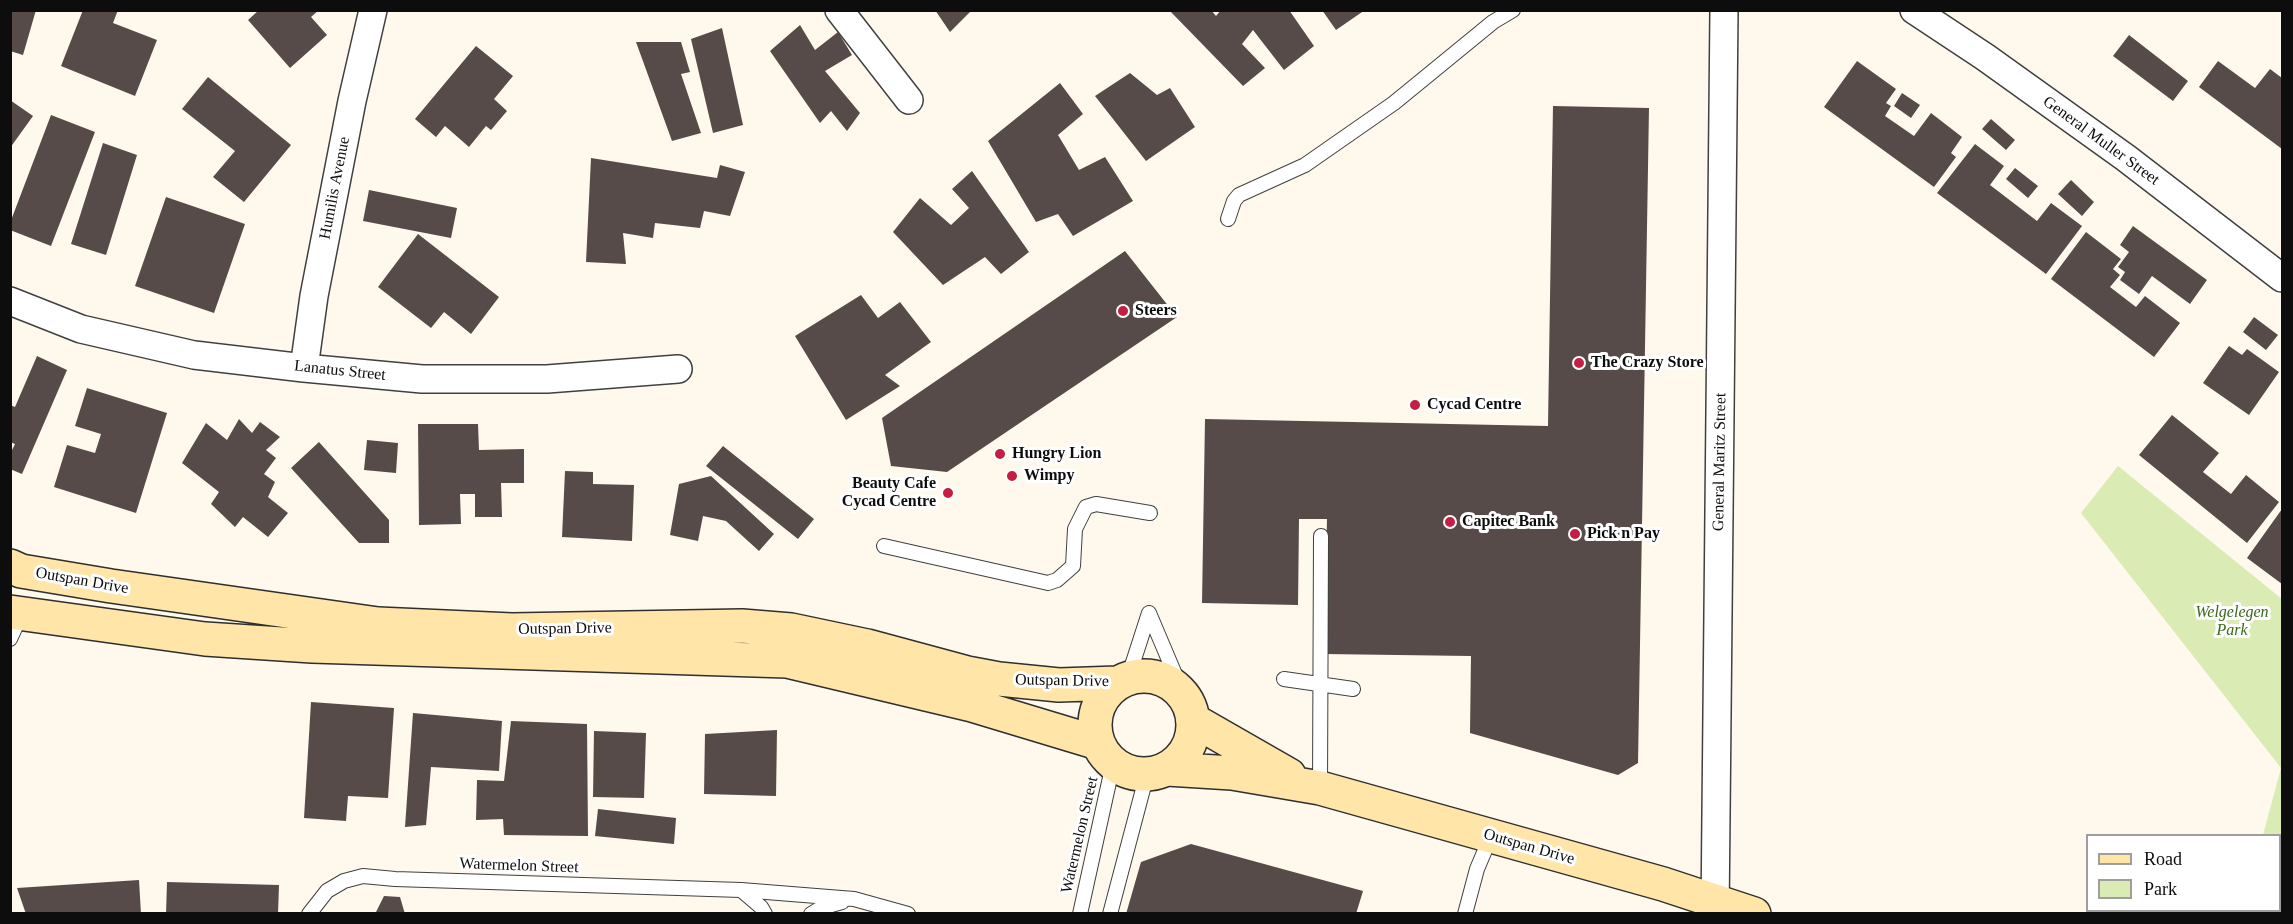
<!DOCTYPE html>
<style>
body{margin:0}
#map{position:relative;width:2293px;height:924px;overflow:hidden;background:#fff8ed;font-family:Georgia,serif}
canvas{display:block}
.frame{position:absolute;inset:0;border:12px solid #0d0d0d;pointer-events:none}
.legend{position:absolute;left:2086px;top:834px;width:195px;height:78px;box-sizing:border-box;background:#fff;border:2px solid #9e9e9e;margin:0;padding:8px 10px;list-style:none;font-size:18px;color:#0d0d0d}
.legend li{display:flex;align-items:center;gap:12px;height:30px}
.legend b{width:30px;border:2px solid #9e9e9e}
</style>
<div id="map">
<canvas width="2293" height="924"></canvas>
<div class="frame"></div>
<ul class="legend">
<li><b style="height:8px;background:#ffe5a8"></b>Road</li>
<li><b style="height:16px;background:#dbebb4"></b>Park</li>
</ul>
</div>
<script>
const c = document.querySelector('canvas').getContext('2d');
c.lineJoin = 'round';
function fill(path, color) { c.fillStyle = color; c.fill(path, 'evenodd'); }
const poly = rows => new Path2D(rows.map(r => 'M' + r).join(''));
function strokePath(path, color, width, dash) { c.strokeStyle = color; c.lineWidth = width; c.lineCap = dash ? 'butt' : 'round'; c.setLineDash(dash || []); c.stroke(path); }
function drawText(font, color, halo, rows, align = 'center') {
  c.font = font + ' Georgia,serif'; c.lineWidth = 6; c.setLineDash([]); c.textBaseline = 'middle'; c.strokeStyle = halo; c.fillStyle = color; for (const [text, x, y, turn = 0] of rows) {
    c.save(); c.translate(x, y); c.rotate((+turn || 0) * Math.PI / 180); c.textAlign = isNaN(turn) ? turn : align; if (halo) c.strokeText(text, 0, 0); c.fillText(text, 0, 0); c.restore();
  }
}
fill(poly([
 [2118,466,2282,599,2282,913,2242,913,2243,911,2280,910,2280,836,2263,835,2281,768,2081,513]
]), '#dbebb4');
fill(poly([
 [10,10,36,10,23,55,10,51],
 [83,10,118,10,113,23,157,40,135,96,61,66],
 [259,10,319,10,311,17,327,35,290,68,248,20],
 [935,10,972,10,950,32],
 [1169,10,1211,10,1216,16,1221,10,1289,10,1314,46,1284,70,1253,30,1242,44,1265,68,1243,86],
 [1322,10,1365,10,1336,30],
 [800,25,815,50,838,32,852,55,825,71,860,113,847,131,831,111,820,123,770,51],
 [722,28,743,125,713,133,691,39],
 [2129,35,2188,81,2173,101,2113,56],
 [636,42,681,42,690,72,681,74,701,133,672,141],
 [476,46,513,76,494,99,507,111,491,130,486,126,469,147,445,126,436,137,415,119],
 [1857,61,1896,89,1886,103,1891,106,1885,116,1914,136,1931,113,1962,137,1951,153,1956,157,1934,187,1824,107],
 [2218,61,2255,88,2270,69,2282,78,2282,149,2199,87],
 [1130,73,1157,95,1170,88,1195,127,1146,161,1095,96],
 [208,77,291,145,244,202,213,177,235,151,182,109],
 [1060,83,1083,114,1058,135,1079,170,1105,157,1133,201,1073,236,1058,214,1036,222,988,141],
 [1902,93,1920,105,1911,118,1894,106],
 [10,100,33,116,10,148],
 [1553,106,1649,108,1638,763,1618,775,1470,733,1471,656,1324,654,1327,519,1299,519,1298,605,1202,603,1205,419,1548,426],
 [51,115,95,132,51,246,10,230,10,223],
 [1991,119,2015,140,2006,150,1982,129],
 [103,143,137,155,106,255,71,244],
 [1975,144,2004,166,1990,185,2037,221,2051,203,2082,226,2046,274,1937,193],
 [591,158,717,178,720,165,745,172,730,216,704,211,700,228,655,223,653,238,623,233,626,264,586,262],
 [2015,168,2038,186,2028,198,2006,179],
 [972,171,1029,252,1001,274,985,257,943,285,893,232,920,198,951,225,969,208,952,189],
 [2071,180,2094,202,2082,216,2058,194],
 [369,190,457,208,451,238,363,221],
 [166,197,245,224,214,313,135,286],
 [2133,226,2207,280,2190,304,2152,276,2139,294,2120,280,2125,272,2118,267,2129,252,2120,245],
 [2086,232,2121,259,2113,269,2120,275,2110,287,2136,307,2145,296,2180,323,2154,357,2051,279],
 [418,234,499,297,471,334,444,312,431,328,378,287],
 [1125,251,1177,317,947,472,891,466,882,418],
 [861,295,878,318,900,302,931,342,885,375,900,386,846,420,795,336],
 [2254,317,2278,335,2266,350,2243,332],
 [2229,346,2242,355,2247,349,2279,372,2249,415,2203,383],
 [37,356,67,370,22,474,10,469,10,454,15,444,10,442,10,405,15,407],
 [87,388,167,413,136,513,54,487,67,445,95,453,101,434,75,426],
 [2172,415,2219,453,2203,472,2231,494,2246,475,2279,502,2247,543,2139,455],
 [239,419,252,433,260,422,280,437,266,450,276,458,264,474,275,482,268,497,288,513,268,537,243,517,235,527,211,504,219,492,182,463,206,423,227,440],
 [418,424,478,424,479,450,524,449,524,483,501,483,502,517,475,517,475,494,460,494,461,524,419,525],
 [367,440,398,443,396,473,364,470],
 [319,442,389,520,389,543,359,543,291,468],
 [723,446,814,519,798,539,706,466],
 [565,471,593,472,593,484,634,485,632,541,562,537],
 [711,476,774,534,759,551,726,521,703,516,698,541,670,535,679,484],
 [2282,509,2282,584,2247,558],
 [311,702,394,708,388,798,348,796,346,821,304,818],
 [413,713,502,721,499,771,431,767,426,825,405,827],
 [511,721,587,724,588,836,504,835,503,819,476,820,477,780,504,781],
 [777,730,776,796,704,794,705,734],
 [594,731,646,733,644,798,593,797],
 [598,809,676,818,674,844,595,836],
 [1191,844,1363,891,1356,914,1126,914,1141,862],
 [139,880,141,914,26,914,17,888],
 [167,882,279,885,278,914,166,914],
 [384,896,400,897,405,914,375,914]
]), '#564b49');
const lane = poly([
 [1228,219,1234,201,1239,195,1305,165,1394,103,1493,22,1513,10],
 [884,546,1048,583,1057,580,1073,566,1075,529,1086,507,1096,504,1150,513],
 [1149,613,1185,698],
 [10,639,21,615],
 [1128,678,1149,613],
 [1284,679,1353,689],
 [1320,788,1321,536],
 [741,890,854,899,908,914],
 [309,914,327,891,344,881,363,876,395,879,741,890,761,907,765,914],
 [811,914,821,908,842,902],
 [1080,914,1113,764],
 [1110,914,1147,774],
 [1465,914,1477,869,1491,836]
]);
const street = poly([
 [839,10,909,100],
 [1914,10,1985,57,2126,158,2282,278],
 [10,301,81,329,194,355,304,368,422,379,547,379,678,369],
 [304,368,314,296,352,101,373,10],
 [1715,914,1724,10]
]);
const secondary = poly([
 [10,566,21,571,111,586,378,624,512,630,742,626,791,630,867,646,967,673,999,679,1059,685,1117,683],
 [10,612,205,639,312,646,787,661,972,705,1098,743],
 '1095 725a49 49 0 1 1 98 0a49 49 0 1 1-98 0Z',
 [1193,720,1289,775],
 [1167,769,1232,773,1320,788,1663,884,1754,914]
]);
strokePath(lane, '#404040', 16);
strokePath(street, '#404040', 30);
strokePath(secondary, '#2f2f2f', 36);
strokePath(lane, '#fff', 14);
strokePath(street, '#fff', 27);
strokePath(secondary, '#ffe5a8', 33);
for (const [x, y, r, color] of [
 [1123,311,6,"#c41e45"],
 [1579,363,6,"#c41e45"],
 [1415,405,6,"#c41e45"],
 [1000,454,6,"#c41e45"],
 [1012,476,6,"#c41e45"],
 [948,493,6,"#c41e45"],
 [1450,522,6,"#c41e45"],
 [1575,534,6,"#c41e45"]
]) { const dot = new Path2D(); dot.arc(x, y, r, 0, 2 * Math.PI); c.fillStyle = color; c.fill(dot); strokePath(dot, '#fff', 2); }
drawText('16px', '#0d0d0d', '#fff', [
 ["General Muller Street",2101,141,36],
 ["Humilis Avenue",335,188,-79],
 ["Lanatus Street",340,371,6],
 ["General Maritz Street",1720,462,-89],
 ["Outspan Drive",82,581,10],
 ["Outspan Drive",565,629,-1],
 ["Outspan Drive",1062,681,1],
 ["Watermelon Street",1080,835,-77],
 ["Outspan Drive",1529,847,16],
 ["Watermelon Street",519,866,2]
]);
drawText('bold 16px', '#0d0d0d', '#fff', [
 ["Steers",1135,311],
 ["The Crazy Store",1591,363],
 ["Cycad Centre",1427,405],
 ["Hungry Lion",1012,454],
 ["Wimpy",1024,476],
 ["Beauty Cafe",936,484,"right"],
 ["Cycad Centre",936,502,"right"],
 ["Capitec Bank",1462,522],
 ["Pick n Pay",1587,534]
], 'left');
drawText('italic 16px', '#39681a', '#fff', [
 ["Welgelegen",2232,613],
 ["Park",2232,631]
]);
</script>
